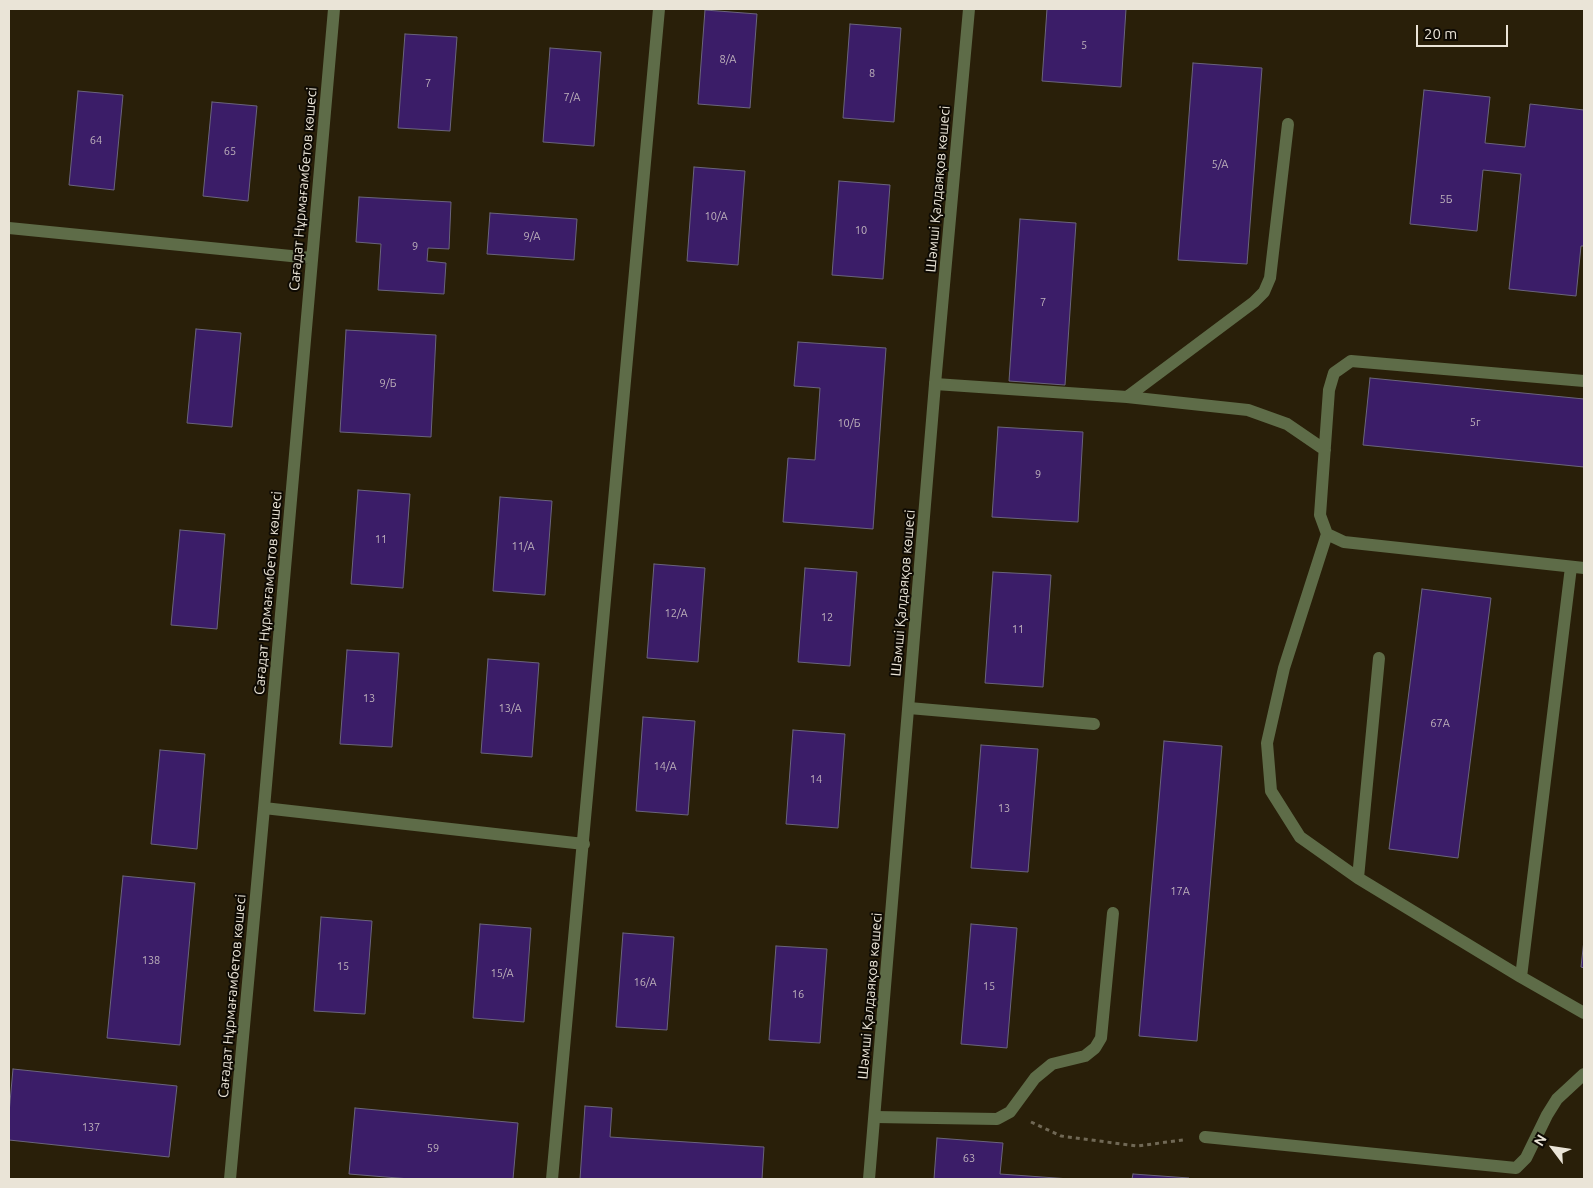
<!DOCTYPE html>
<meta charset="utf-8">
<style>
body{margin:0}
#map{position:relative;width:1593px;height:1188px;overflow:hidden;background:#291f09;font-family:Ubuntu,sans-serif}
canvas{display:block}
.frame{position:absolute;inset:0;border:10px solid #eae4d7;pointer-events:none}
.north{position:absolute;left:1528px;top:1123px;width:50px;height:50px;-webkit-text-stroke:4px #0e0a03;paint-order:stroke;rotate:301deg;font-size:14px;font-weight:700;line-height:20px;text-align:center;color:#eae4d7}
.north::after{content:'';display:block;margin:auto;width:18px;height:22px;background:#eae4d7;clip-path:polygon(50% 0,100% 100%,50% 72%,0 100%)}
.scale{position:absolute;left:1416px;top:25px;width:92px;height:22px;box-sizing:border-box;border:2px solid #eae4d7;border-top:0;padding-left:6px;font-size:15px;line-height:18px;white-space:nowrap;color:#eae4d7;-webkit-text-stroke:4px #0e0a03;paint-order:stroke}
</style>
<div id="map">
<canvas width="1593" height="1188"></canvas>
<div class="frame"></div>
<div class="north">N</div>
<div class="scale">20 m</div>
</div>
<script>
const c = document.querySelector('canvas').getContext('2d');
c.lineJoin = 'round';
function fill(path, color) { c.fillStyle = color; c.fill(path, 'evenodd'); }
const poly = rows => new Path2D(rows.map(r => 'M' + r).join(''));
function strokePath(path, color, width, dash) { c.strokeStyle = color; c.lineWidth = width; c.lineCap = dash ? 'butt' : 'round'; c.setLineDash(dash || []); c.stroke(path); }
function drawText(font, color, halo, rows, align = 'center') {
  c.font = font + ' Ubuntu,sans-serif'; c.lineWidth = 4; c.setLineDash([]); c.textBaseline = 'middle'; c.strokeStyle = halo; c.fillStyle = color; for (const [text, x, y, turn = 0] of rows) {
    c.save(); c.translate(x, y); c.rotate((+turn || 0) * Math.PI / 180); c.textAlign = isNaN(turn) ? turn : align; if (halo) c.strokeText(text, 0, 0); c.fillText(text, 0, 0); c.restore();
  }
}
const building = poly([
 [1047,9,1126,9,1121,87,1042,81,1047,9],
 [705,10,757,14,750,108,698,104,705,10],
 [850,24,901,28,894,122,843,118,850,24],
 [405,34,457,37,450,131,398,128,405,34],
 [550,48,601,52,594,146,543,142,550,48],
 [1193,63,1262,68,1247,264,1178,260,1193,63],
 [1424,90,1490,97,1485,143,1525,147,1530,104,1584,110,1584,246,1581,246,1576,296,1509,289,1521,174,1483,170,1477,231,1410,224,1424,90],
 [78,91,123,95,114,190,69,185,78,91],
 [212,102,257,106,248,201,203,196,212,102],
 [694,167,745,171,738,265,687,261,694,167],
 [839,181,890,185,883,279,832,275,839,181],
 [359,197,451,202,449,249,428,248,427,261,446,263,444,294,378,290,381,244,356,242,359,197],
 [490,213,577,219,574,260,487,254,490,213],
 [1020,219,1076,223,1065,385,1009,381,1020,219],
 [196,329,241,333,232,427,187,423,196,329],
 [346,330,436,335,431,437,340,432,346,330],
 [798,342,886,348,873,529,783,522,788,458,815,460,820,388,794,386,798,342],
 [1370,378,1584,399,1584,467,1363,445,1370,378],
 [998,427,1083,432,1078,522,992,517,998,427],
 [358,490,410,494,403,588,351,584,358,490],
 [500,497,552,501,545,595,493,591,500,497],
 [180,530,225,534,217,629,171,625,180,530],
 [654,564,705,568,698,662,647,658,654,564],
 [805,568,857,572,850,666,798,662,805,568],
 [993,572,1051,575,1043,687,985,683,993,572],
 [1422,589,1491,598,1458,858,1389,849,1422,589],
 [347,650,399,653,392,747,340,744,347,650],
 [488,659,539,663,532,757,481,753,488,659],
 [643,717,695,721,688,815,636,811,643,717],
 [793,730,845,734,838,828,786,824,793,730],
 [1164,741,1222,746,1197,1041,1139,1036,1164,741],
 [981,745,1038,749,1028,872,971,868,981,745],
 [160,750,205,754,197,849,151,844,160,750],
 [123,876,195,883,180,1045,107,1038,123,876],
 [321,917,372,921,365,1014,314,1011,321,917],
 [480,924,531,928,524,1022,473,1018,480,924],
 [971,924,1017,928,1007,1048,961,1044,971,924],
 [623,933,674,937,667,1030,616,1027,623,933],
 [1584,940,1584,968,1581,967,1584,940],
 [776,946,827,949,820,1043,769,1040,776,946],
 [13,1069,177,1086,169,1157,9,1140,9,1113,13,1069],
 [585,1106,612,1108,610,1137,764,1147,762,1179,580,1179,585,1106],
 [355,1108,518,1123,513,1179,410,1179,349,1174,355,1108],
 [937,1138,1003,1143,1000,1174,1070,1179,934,1179,937,1138],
 [1133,1174,1189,1178,1188,1179,1132,1179,1133,1174]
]);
fill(building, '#3b1d68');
strokePath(building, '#6a647c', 1);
strokePath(poly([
 [1031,1122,1061,1136,1137,1146,1183,1140]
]), '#706855', 3, [4, 4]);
strokePath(poly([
 [1584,381,1351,361,1334,373,1329,390,1320,515,1327,534,1284,668,1267,743,1271,791,1300,837,1358,878,1521,977,1584,1013],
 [935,384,1127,397,1248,410,1287,424,1325,450],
 [1127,397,1254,302,1264,292,1270,278,1288,124],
 [1327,534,1344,542,1584,568],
 [909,708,1094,724],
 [1358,878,1379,658],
 [1521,977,1571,567],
 [875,1117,997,1119,1010,1112,1035,1078,1052,1064,1085,1056,1095,1048,1101,1038,1113,913],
 [1205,1137,1516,1168,1526,1158,1547,1115,1557,1099,1584,1074]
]), '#5e6c48', 12);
strokePath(poly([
 [9,228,311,258],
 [264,808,584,844],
 [230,1179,264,808,334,9],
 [552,1179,659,9]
]), '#5e6c48', 12);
strokePath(poly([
 [869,1179,935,384,969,9]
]), '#5e6c48', 12);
drawText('11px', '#beb2bb', null, [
 ["5",1084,45],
 ["8/А",728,59],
 ["8",872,73],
 ["7",428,83],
 ["7/А",572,97],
 ["64",96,140],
 ["65",230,151],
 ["5/А",1220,164],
 ["5Б",1446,199],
 ["10/А",716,216],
 ["10",861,230],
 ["9/А",532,236],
 ["9",415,246],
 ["7",1043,302],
 ["9/Б",388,383],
 ["5г",1475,422],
 ["10/Б",849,423],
 ["9",1038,474],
 ["11",381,539],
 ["11/А",523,546],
 ["12/А",676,613],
 ["12",827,617],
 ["11",1018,629],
 ["13",369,698],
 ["13/А",510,708],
 ["67А",1440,723],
 ["14/А",665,766],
 ["14",816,779],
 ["13",1004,808],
 ["17А",1180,891],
 ["138",151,960],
 ["15",343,966],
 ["15/А",502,973],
 ["16/А",645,982],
 ["15",989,986],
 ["16",798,994],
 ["137",91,1127],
 ["59",433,1148],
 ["63",969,1158]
]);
drawText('14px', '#eae4d7', '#0e0a03', [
 ["Сағадат Нұрмағамбетов көшесі",303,189,-85],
 ["Шәмші Қалдаяқов көшесі",938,189,-85],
 ["Сағадат Нұрмағамбетов көшесі",268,593,-85],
 ["Шәмші Қалдаяқов көшесі",903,593,-85],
 ["Сағадат Нұрмағамбетов көшесі",232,996,-85],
 ["Шәмші Қалдаяқов көшесі",870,996,-85]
]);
</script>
